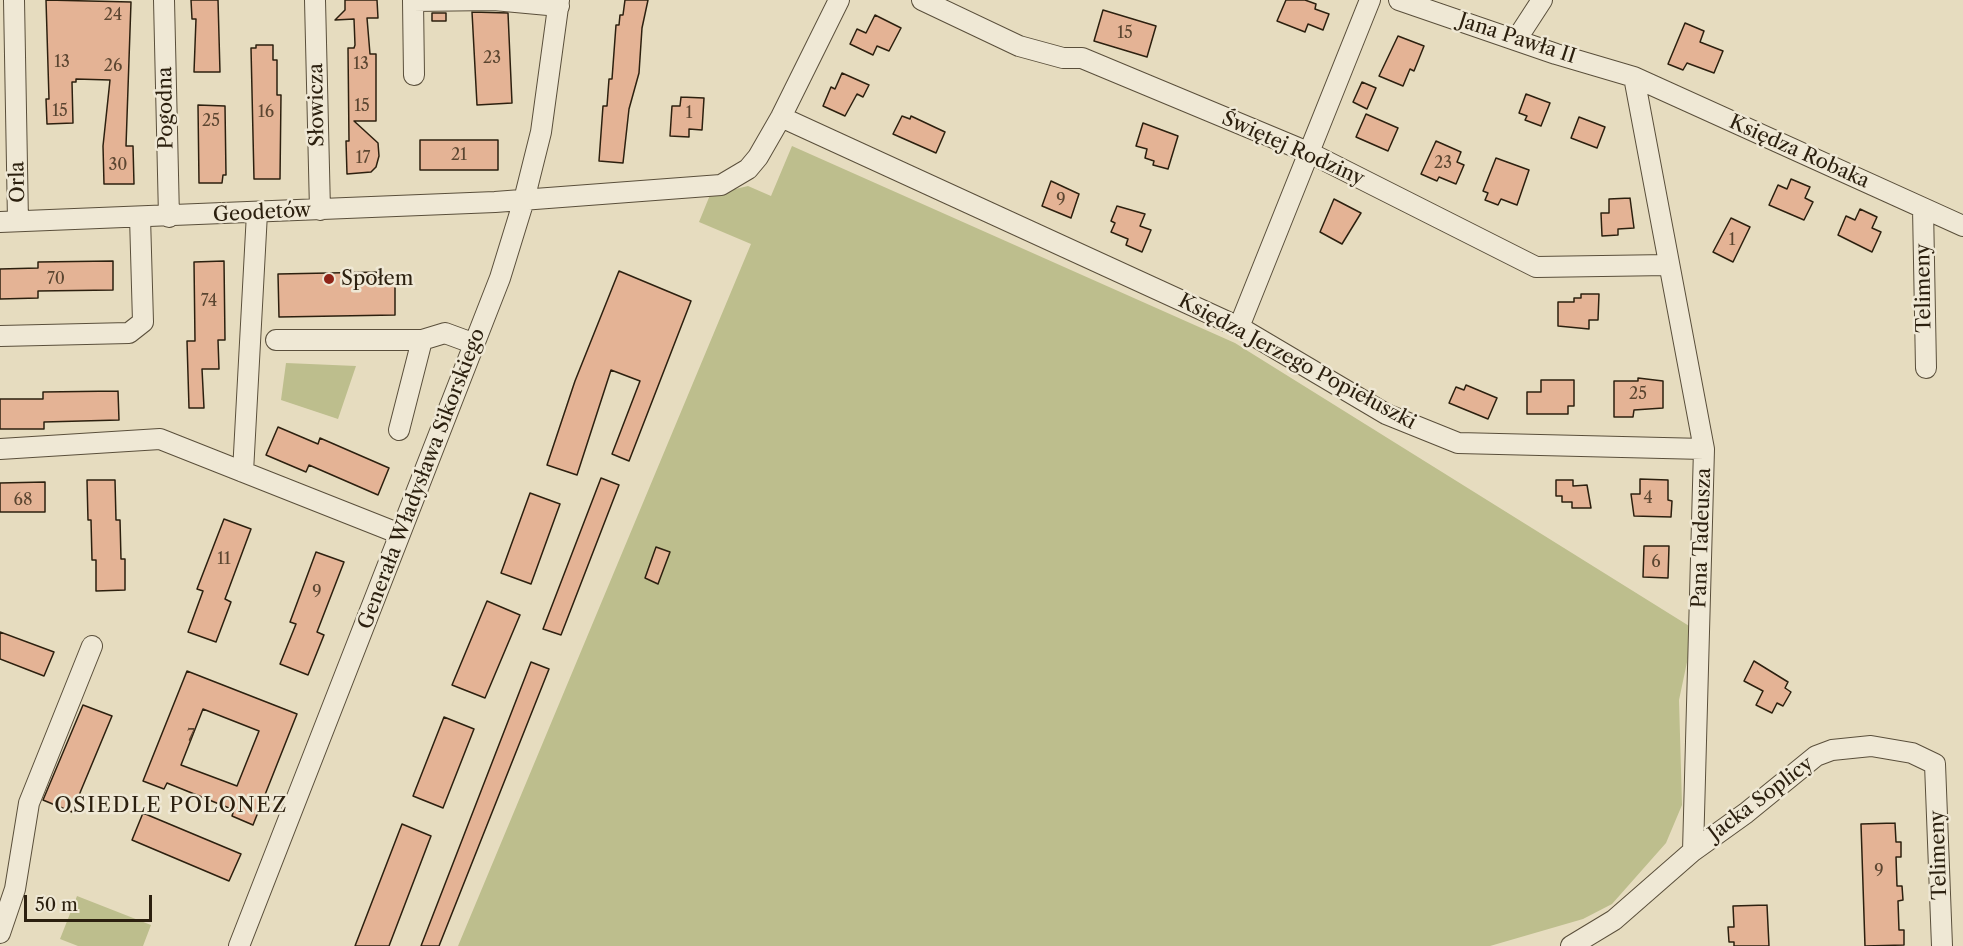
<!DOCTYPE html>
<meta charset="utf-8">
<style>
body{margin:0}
#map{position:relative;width:1963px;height:946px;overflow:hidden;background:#e6dcbf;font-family:"Libre Caslon Text",serif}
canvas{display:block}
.scale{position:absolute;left:24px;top:895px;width:128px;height:27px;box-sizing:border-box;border:3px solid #2c200f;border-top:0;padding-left:8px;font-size:18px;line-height:21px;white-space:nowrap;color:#2c200f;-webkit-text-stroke:4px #efe8d5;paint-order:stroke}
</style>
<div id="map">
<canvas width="1963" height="946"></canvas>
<div class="scale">50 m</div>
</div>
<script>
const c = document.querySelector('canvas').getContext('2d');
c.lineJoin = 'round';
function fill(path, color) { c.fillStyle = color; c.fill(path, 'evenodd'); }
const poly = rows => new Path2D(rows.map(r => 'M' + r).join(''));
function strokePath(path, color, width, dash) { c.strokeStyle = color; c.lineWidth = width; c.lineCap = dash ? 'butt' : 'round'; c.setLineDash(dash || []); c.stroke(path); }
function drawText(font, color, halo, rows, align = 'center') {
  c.font = font + ' "Libre Caslon Text",serif'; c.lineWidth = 5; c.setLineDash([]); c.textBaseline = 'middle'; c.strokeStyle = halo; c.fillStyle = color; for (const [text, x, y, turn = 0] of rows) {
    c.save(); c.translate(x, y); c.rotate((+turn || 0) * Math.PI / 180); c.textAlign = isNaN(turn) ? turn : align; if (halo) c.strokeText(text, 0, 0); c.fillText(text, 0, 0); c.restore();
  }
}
fill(poly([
 [792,146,1235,343,1694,629,1679,700,1682,805,1666,843,1612,904,1583,919,1490,946,458,946,751,244,699,222,710,195,748,186,771,196],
 [286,363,356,366,338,419,281,400],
 [77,896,151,925,143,946,78,946,60,939]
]), '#bdbe8d');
const building = poly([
 [46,0,131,2,126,146,133,146,134,184,104,184,103,146,110,80,76,79,76,82,72,82,73,123,47,124,46,99,49,99,46,0],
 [191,0,218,0,220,72,194,72,196,19,192,19,191,0],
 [345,0,377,0,378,18,367,18,370,54,376,54,376,121,354,121,378,143,379,156,376,167,371,172,347,174,346,141,349,141,348,48,354,48,355,45,354,19,335,20,345,10,345,0],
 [625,0,648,0,642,28,639,73,629,109,623,163,599,161,603,106,607,106,609,79,612,79,616,25,619,25,620,15,623,15,625,0],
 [1286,0,1305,0,1316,4,1315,9,1329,14,1323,30,1308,24,1305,32,1277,21,1286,0],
 [1103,10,1156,26,1147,57,1094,41,1103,10],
 [472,12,508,13,512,103,477,105,472,12],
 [432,13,446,13,446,21,432,21,432,13],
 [875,15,901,28,889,51,877,46,873,55,850,44,857,29,866,33,875,15],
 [1685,23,1704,31,1700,42,1723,51,1714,73,1687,63,1683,70,1668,64,1685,23],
 [1398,36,1424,46,1414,71,1410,69,1403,86,1379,76,1398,36],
 [256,45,273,45,273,60,277,60,277,95,281,95,280,179,254,179,251,48,256,48,256,45],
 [842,73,869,85,863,97,857,94,845,116,823,106,831,87,835,89,842,73],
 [1362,82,1376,88,1367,109,1353,102,1362,82],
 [1526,94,1550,103,1541,126,1525,120,1527,116,1519,113,1526,94],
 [681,97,704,98,702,130,689,129,689,137,670,136,672,106,680,106,681,97],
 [198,105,225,106,226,175,223,175,222,183,199,183,198,105],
 [1366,114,1398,128,1388,151,1356,137,1366,114],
 [902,116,910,119,911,116,945,132,936,153,893,134,902,116],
 [1579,117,1605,127,1597,148,1571,138,1579,117],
 [1143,123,1178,136,1168,169,1153,165,1154,161,1145,158,1147,149,1136,146,1143,123],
 [420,140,498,140,498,170,420,170,420,140],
 [1436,141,1461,152,1457,162,1464,165,1456,184,1439,177,1437,181,1421,174,1436,141],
 [1496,158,1529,170,1517,205,1501,199,1498,205,1485,200,1488,193,1483,191,1496,158],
 [1791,179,1810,187,1805,198,1813,202,1804,220,1769,205,1778,185,1787,189,1791,179],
 [1051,181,1079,194,1071,218,1042,206,1051,181],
 [1630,198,1634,228,1618,229,1618,235,1602,236,1601,213,1609,213,1609,199,1630,198],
 [1334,199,1361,213,1342,244,1320,232,1334,199],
 [1117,206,1145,214,1140,226,1151,230,1142,252,1126,245,1128,239,1111,232,1115,223,1111,221,1117,206],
 [1860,209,1877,217,1872,228,1881,232,1872,252,1838,235,1846,216,1855,220,1860,209],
 [1731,218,1750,227,1733,262,1713,252,1731,218],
 [113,261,113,290,38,291,38,298,0,299,0,269,38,268,38,262,113,261],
 [224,261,225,340,218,340,219,369,202,369,204,408,189,408,187,341,195,341,194,262,224,261],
 [619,271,691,301,629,461,612,454,640,381,611,370,577,475,547,465,575,381,619,271],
 [380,272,380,284,395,284,395,315,279,317,278,274,380,272],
 [1581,294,1599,294,1598,320,1589,320,1589,329,1558,326,1558,302,1574,302,1574,298,1581,298,1581,294],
 [1638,378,1663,381,1663,408,1634,410,1633,417,1614,417,1614,381,1638,381,1638,378],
 [1541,380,1574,380,1574,406,1568,406,1568,414,1527,414,1527,392,1541,392,1541,380],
 [1466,385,1497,398,1488,419,1449,403,1456,387,1464,390,1466,385],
 [118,391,119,420,44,422,44,429,0,429,0,399,43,399,43,392,118,391],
 [278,427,318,444,320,438,389,468,378,495,309,465,306,472,266,455,278,427],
 [601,478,619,485,561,635,543,629,601,478],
 [1640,479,1668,480,1668,500,1672,501,1671,517,1634,516,1631,494,1640,494,1640,479],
 [87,480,115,480,116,520,120,520,121,559,125,559,125,590,96,591,96,560,92,560,91,520,88,520,87,480],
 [1556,480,1573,480,1573,486,1587,485,1591,508,1572,508,1572,502,1562,502,1562,496,1556,496,1556,480],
 [45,482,45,512,0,512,0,483,45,482],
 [530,493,560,504,531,584,501,573,530,493],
 [224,519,251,529,225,599,231,602,216,642,188,632,203,591,197,589,224,519],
 [1644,546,1669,546,1668,578,1643,577,1644,546],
 [656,547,670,552,658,584,645,578,656,547],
 [316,552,344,562,317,632,324,635,308,675,280,664,296,624,290,622,316,552],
 [487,601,520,615,485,698,452,685,487,601],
 [0,632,54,652,44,676,0,659,0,632],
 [1754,661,1788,682,1785,688,1791,692,1783,706,1777,703,1772,713,1756,705,1763,691,1744,681,1754,661],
 [531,662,549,669,439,946,421,946,531,662],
 [187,671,297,714,253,825,232,816,234,810,167,783,164,789,143,781,187,671],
 [203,709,259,731,237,786,181,765,203,709],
 [83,705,112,716,72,812,43,800,83,705],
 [444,717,474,729,443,808,413,796,444,717],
 [143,813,241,854,229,881,132,840,143,813],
 [1895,823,1896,842,1901,842,1901,857,1896,857,1897,886,1902,886,1903,900,1898,901,1899,930,1904,930,1904,945,1865,946,1861,824,1895,823],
 [402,824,431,836,389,946,355,946,402,824],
 [1767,905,1769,946,1734,946,1734,942,1729,942,1728,927,1734,927,1733,906,1767,905]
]);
fill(building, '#e4b395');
strokePath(building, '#2c200f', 1.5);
const minor = poly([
 [14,0,18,221],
 [164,0,169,217],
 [315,0,320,210],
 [922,0,1019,46,1063,58,1082,58,1310,153,1536,267,1668,265],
 [1399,0,1556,54,1634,77,1963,226],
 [1516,40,1542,0],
 [414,75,413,1,494,0,559,6],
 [781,117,1239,327,1386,414,1458,443,1704,449],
 [1923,208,1926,368],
 [0,222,495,202,721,185,748,169,758,157,781,117,839,0],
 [1239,327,1370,0],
 [0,336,129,333,143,322,140,217],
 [276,340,422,340],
 [399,430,422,340,445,333,475,344],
 [0,449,160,439,400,534],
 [243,472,257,213],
 [1693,851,1746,813,1816,756,1832,750,1871,746,1912,753,1935,764,1942,946],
 [0,933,15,889,29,803,92,646],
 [239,946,500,278,524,200,541,132,559,0],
 [1571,946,1614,920,1693,851,1704,449,1634,77]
]);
strokePath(minor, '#5a4f3b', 22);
strokePath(minor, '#efe8d5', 20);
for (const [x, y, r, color] of [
 [329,279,6,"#8f2418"]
]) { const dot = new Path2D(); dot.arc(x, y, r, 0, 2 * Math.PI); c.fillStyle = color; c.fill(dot); strokePath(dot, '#efe8d5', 2); }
drawText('16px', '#5a4530', null, [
 ["24",113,15],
 ["15",1125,33],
 ["23",492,58],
 ["13",62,62],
 ["13",361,64],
 ["26",113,66],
 ["15",362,106],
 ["15",60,111],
 ["16",266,112],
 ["1",689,113],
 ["25",211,121],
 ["21",459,155],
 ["17",363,158],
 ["23",1443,163],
 ["30",118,165],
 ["9",1061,200],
 ["1",1732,240],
 ["70",56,279],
 ["74",209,301],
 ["25",1638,394],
 ["4",1648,498],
 ["68",23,500],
 ["11",224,559],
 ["6",1656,562],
 ["9",317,592],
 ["7",191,736],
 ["9",1879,871]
]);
drawText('20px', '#2c200f', '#efe8d5', [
 ["Jana Pawła II",1517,39,18],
 ["Słowicza",317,105,-91],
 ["Pogodna",166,108,-91],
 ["Świętej Rodziny",1293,149,24],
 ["Księdza Robaka",1799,152,24],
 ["Orla",18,182,-91],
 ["Geodetów",262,213,-3],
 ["Telimeny",1924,288,-91],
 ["Księdza Jerzego Popiełuszki",1297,362,28],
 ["Generała Władysława Sikorskiego",422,479,-69],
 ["Pana Tadeusza",1702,538,-88],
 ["Jacka Soplicy",1761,799,-37],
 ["Telimeny",1939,855,-92]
]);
drawText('20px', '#2c200f', '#efe8d5', [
 ["Społem",341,279]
], 'left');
c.letterSpacing = '1.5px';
drawText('21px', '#2c200f', '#efe8d5', [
 ["OSIEDLE POLONEZ",171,806]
]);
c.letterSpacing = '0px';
</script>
